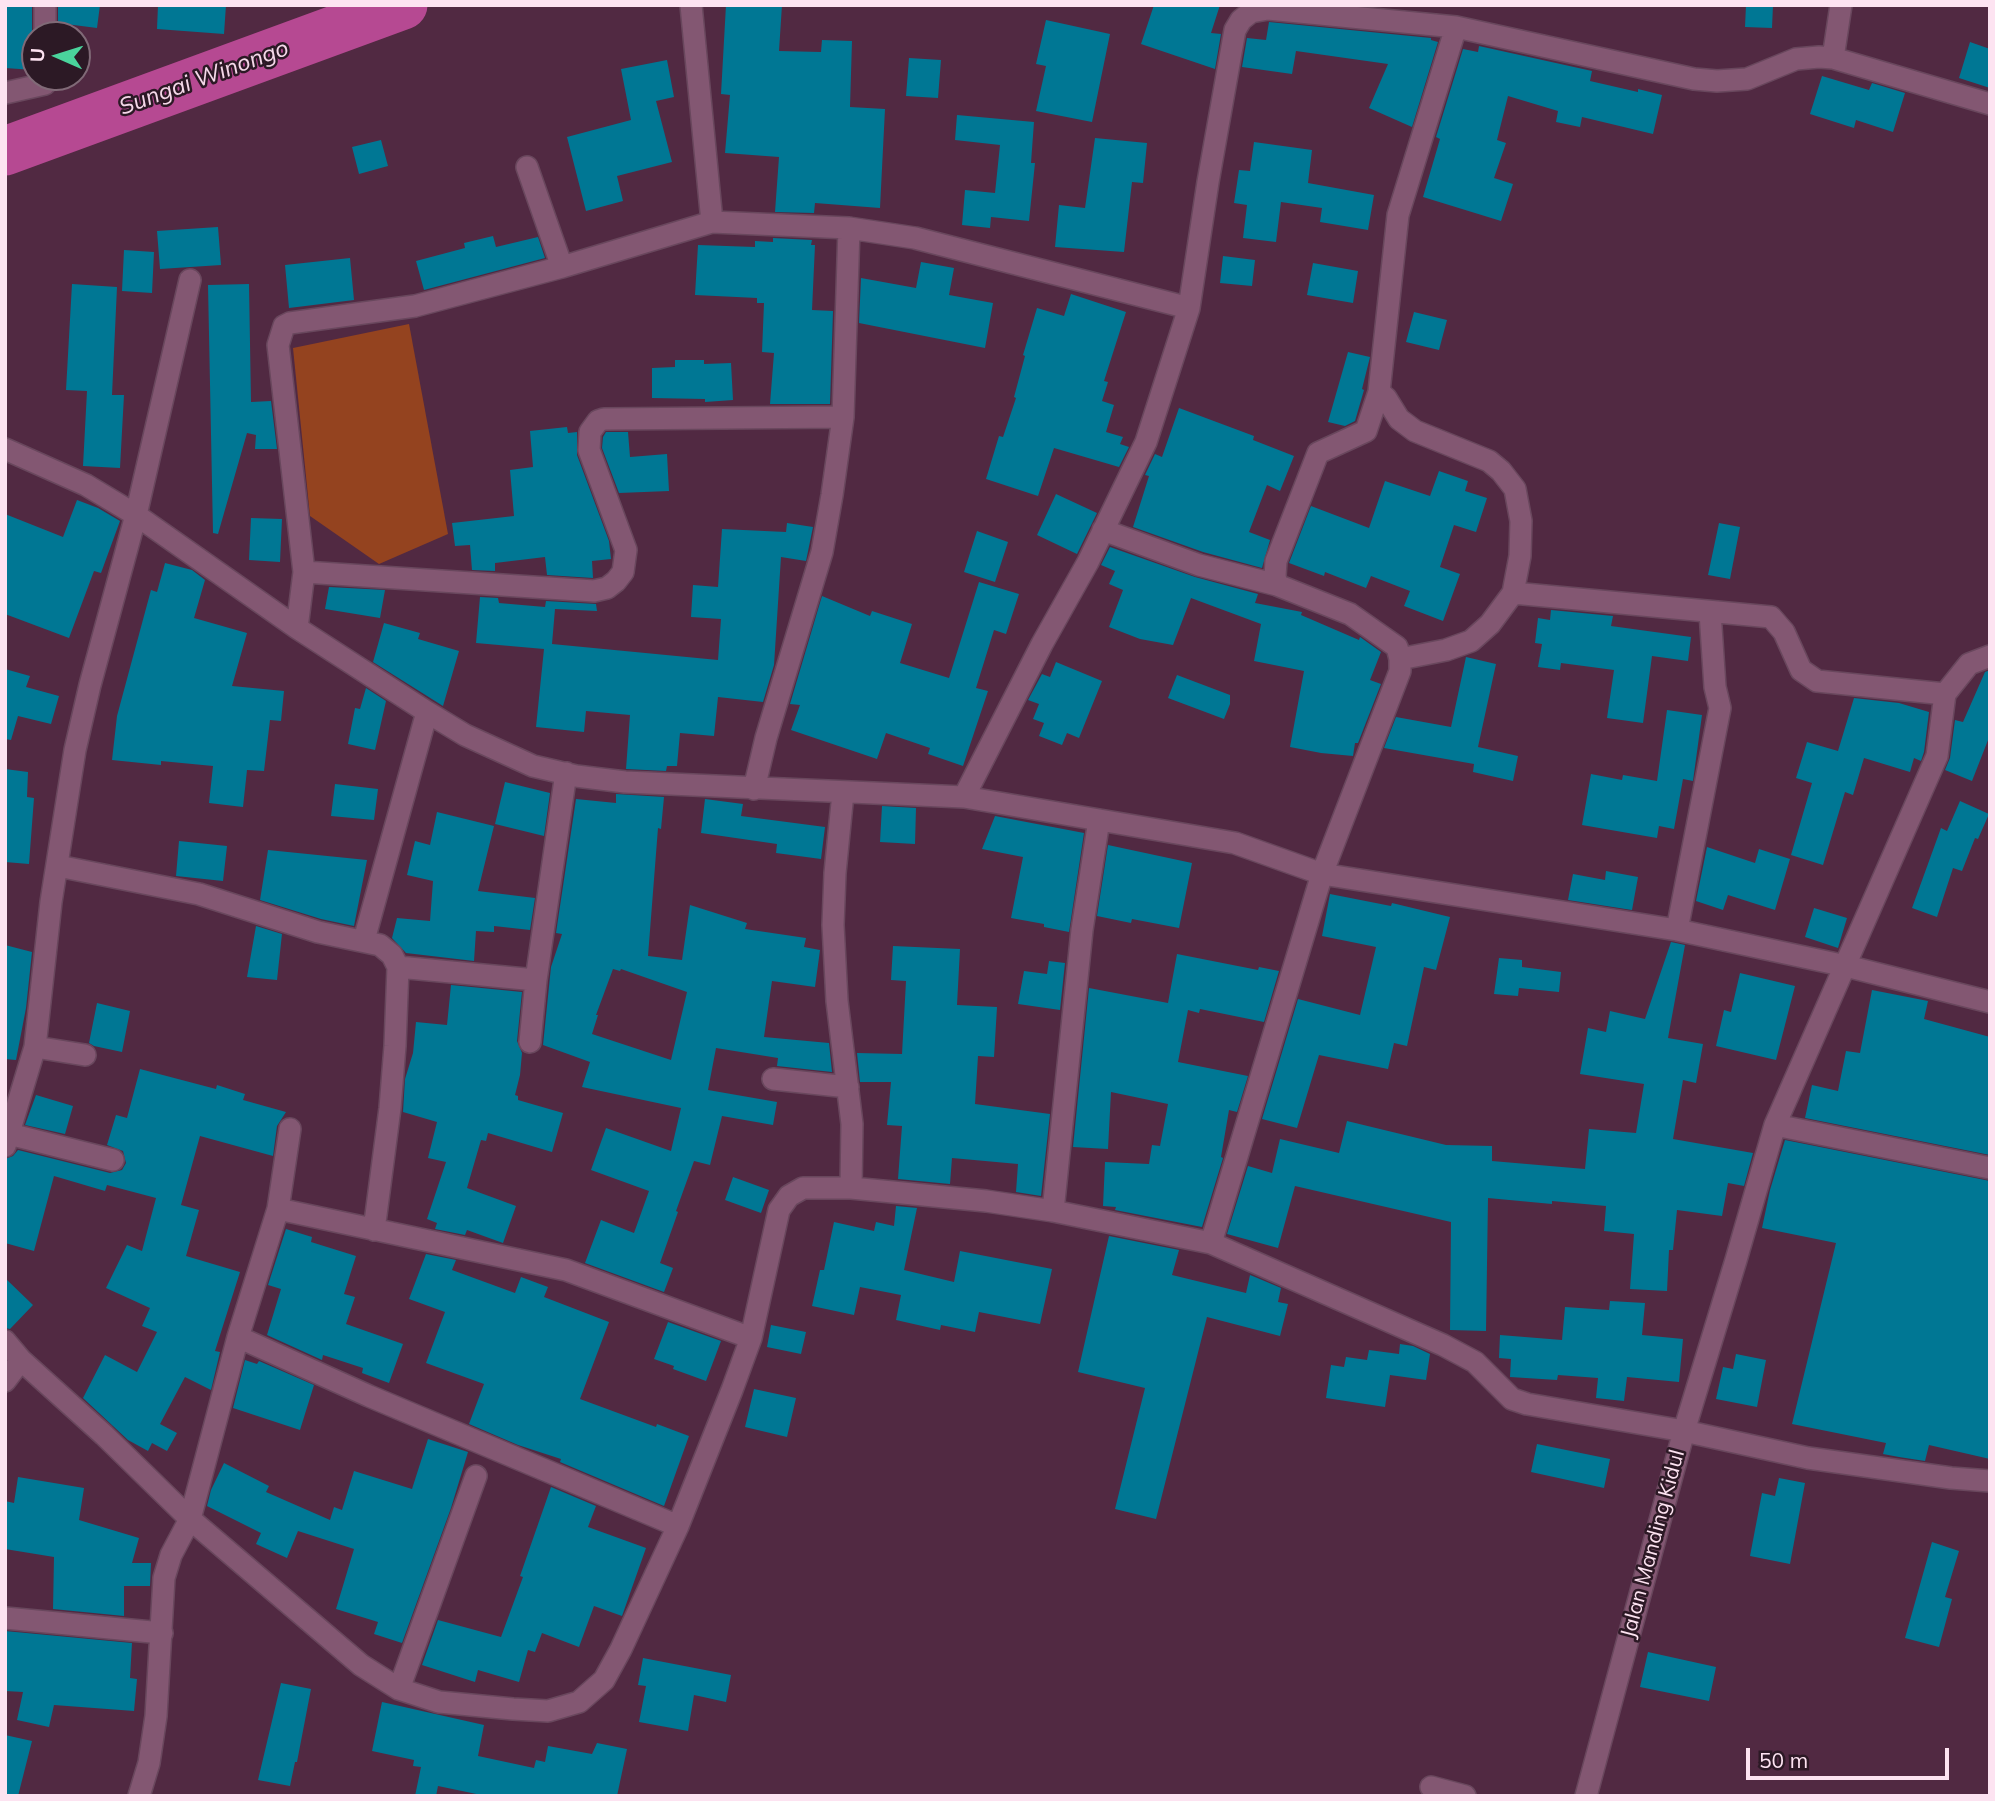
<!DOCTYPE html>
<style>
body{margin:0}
#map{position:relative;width:1995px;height:1801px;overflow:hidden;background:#512942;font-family:Mulish,sans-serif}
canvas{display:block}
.frame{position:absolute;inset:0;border:7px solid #fde3f1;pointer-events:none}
.north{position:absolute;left:21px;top:21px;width:70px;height:70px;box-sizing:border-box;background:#2c1925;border:2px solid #806a77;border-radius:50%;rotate:273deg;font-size:19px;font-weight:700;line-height:28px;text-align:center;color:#fde3f1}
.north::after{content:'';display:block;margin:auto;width:24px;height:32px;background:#4ad49c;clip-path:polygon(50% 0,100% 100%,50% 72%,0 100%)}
.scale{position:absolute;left:1746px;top:1748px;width:203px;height:32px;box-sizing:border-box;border:4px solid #fde3f1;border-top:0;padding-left:9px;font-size:21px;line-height:24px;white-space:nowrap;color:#fde3f1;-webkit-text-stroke:5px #2c1925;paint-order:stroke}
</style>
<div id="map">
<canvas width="1995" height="1801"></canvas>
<div class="frame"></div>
<div class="north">U</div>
<div class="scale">50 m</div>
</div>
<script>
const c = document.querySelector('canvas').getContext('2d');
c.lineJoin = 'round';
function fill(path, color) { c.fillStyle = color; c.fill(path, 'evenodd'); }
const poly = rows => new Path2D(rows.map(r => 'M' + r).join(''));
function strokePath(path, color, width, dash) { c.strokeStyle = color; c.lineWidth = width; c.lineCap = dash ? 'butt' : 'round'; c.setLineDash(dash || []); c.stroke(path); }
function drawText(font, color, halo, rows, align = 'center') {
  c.font = font + ' Mulish,sans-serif'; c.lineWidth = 5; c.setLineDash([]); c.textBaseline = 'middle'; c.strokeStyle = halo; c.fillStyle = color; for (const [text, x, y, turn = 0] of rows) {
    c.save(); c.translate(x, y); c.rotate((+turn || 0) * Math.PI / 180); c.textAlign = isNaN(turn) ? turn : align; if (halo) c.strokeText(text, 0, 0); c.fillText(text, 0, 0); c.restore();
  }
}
fill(poly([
 [409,324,448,534,379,564,310,516,293,348]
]), '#94431f');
strokePath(poly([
 [5,151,403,5]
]), '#b64992', 49);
fill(poly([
 [5,5,32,5,32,35,35,43,34,70,5,68],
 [58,5,100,5,97,28,58,23],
 [158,5,226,5,224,34,157,29],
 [726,5,782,5,779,51,821,52,822,40,852,41,850,107,885,109,880,208,815,203,814,213,775,212,779,157,725,153,730,95,721,94],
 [1154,5,1220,5,1211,33,1221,34,1215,69,1141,44],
 [1746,5,1773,5,1772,28,1745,27],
 [1046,20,1110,34,1092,122,1036,111,1046,66,1036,64],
 [1269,22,1431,38,1431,40,1438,42,1412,127,1369,108,1388,64,1296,51,1292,74,1242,67,1247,38,1266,40],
 [1970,42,1990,49,1990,88,1959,78],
 [1479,46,1592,71,1590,81,1638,92,1638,89,1662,95,1653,134,1582,117,1580,127,1556,122,1558,111,1508,96,1497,140,1506,143,1494,178,1513,184,1501,221,1423,197,1440,139,1436,137,1463,49,1478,52],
 [909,58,941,60,938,98,906,96],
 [667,60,674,97,656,101,672,162,617,176,623,201,586,211,567,137,631,120,621,69],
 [1822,76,1869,90,1872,83,1905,93,1893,132,1856,120,1854,128,1810,114],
 [957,115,1034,122,1031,163,1035,163,1029,221,991,217,990,228,962,225,965,190,995,193,1000,145,955,140],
 [1095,138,1147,143,1143,183,1132,182,1124,252,1055,247,1059,205,1085,208],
 [381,140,388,166,359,174,352,147],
 [1254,142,1312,150,1308,183,1374,195,1368,230,1320,222,1322,208,1281,202,1276,242,1243,238,1247,205,1234,203,1239,170,1250,171],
 [218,227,221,265,160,269,157,231],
 [493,236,496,247,538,237,545,258,424,290,416,261,465,248,464,243],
 [773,238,812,240,811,245,815,245,812,310,833,311,830,404,770,404,774,353,762,352,764,303,757,303,757,298,695,295,698,245,755,247,755,241,773,242],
 [124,250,154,252,152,293,122,291],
 [1223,256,1255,260,1252,286,1220,283],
 [350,258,354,300,289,308,285,265],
 [921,262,954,268,949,295,993,303,985,348,859,323,861,278,916,288],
 [1313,263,1358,271,1353,303,1307,295],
 [72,284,117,287,112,395,124,395,120,468,83,466,87,391,66,390],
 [249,284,251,402,271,401,277,449,255,449,256,435,247,433,218,534,213,533,208,285],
 [1071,294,1126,312,1104,381,1108,382,1102,401,1114,405,1106,432,1123,437,1120,444,1129,447,1119,467,1054,448,1038,496,986,479,999,436,1003,437,1016,398,1014,397,1025,356,1023,355,1037,308,1064,316],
 [1414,312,1447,320,1439,350,1406,342],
 [1348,352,1370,357,1362,389,1364,390,1355,421,1345,426,1328,422],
 [675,360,704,360,704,364,731,363,733,400,705,402,705,399,652,398,652,368,675,367],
 [1179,408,1254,436,1253,440,1294,456,1280,491,1267,485,1249,532,1270,540,1262,568,1203,552,1133,527,1149,476,1145,475,1155,454,1162,457],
 [567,427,568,433,577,432,577,455,609,541,611,559,592,561,593,578,547,575,545,557,495,563,495,571,472,570,470,545,455,546,452,523,514,516,510,470,533,467,530,431],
 [606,432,628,432,630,457,667,454,669,491,619,493,602,448,603,437],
 [1439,471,1468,481,1465,491,1487,498,1476,532,1454,525,1440,567,1460,574,1443,621,1404,606,1410,591,1371,576,1366,588,1325,572,1324,576,1289,563,1311,506,1369,528,1385,481,1430,496],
 [1056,494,1097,513,1077,554,1037,535],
 [77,500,98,508,120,521,101,573,94,571,69,638,5,614,5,514,63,537],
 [251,518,282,519,280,562,249,560],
 [787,523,813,527,806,561,781,557,774,665,763,702,718,697,714,736,680,733,677,766,667,766,666,771,626,769,630,715,586,711,584,732,536,727,544,649,476,643,480,597,498,598,499,603,545,607,546,601,596,604,597,611,555,609,552,644,718,660,721,619,691,617,693,585,718,587,722,529,786,532],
 [1719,523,1740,527,1730,579,1708,575],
 [977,531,1008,542,995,582,964,572],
 [1110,547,1195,577,1258,594,1255,603,1302,612,1301,615,1359,640,1360,637,1381,652,1370,680,1381,684,1358,743,1355,743,1353,756,1321,753,1290,747,1304,671,1254,661,1261,624,1191,598,1173,645,1140,639,1109,627,1123,590,1109,584,1115,571,1101,565],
 [165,563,192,570,205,580,194,618,247,633,232,686,284,691,281,721,270,720,264,771,247,770,243,807,209,803,213,766,161,761,161,765,112,760,117,716,131,664,151,590,157,592],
 [979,582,1019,594,1006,634,994,630,976,688,988,691,963,766,928,754,930,748,886,733,877,759,791,730,800,705,790,704,822,596,870,616,872,611,912,624,900,663,949,678],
 [329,587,385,590,380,618,325,609],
 [1551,610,1613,616,1611,626,1691,637,1688,661,1652,656,1643,723,1607,718,1614,670,1561,663,1560,670,1538,667,1542,644,1535,643,1538,618,1550,620],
 [384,623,420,633,418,639,459,651,443,706,373,662],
 [1466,657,1496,664,1478,747,1518,756,1513,781,1473,772,1474,764,1384,748,1396,717,1451,727],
 [1056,662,1102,681,1079,738,1067,733,1062,745,1039,736,1044,723,1033,719,1039,704,1028,700,1042,674,1050,677],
 [5,669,30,676,26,687,59,696,51,724,18,716,11,740,5,739],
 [1990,670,1990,735,1972,781,1945,770,1950,758,1955,720,1963,722,1985,672],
 [1177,675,1230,695,1230,704,1224,719,1168,698],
 [366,688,386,701,375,750,348,744,355,708,360,709],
 [1854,698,1899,703,1929,712,1924,752,1921,761,1914,758,1910,772,1864,758,1853,795,1845,792,1823,865,1791,855,1812,783,1796,778,1807,742,1838,751],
 [1667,710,1702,715,1693,781,1683,779,1674,829,1659,826,1657,838,1582,825,1591,774,1622,780,1623,775,1657,781],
 [5,769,28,772,27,797,34,798,29,864,5,862],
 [505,782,550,793,544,836,495,824],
 [335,784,378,789,374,820,331,816],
 [616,794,664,797,661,829,658,828,648,956,682,960,690,905,747,923,745,929,806,938,804,947,820,950,815,987,772,981,764,1037,829,1043,832,1072,777,1066,778,1058,716,1048,708,1090,777,1102,773,1125,722,1116,710,1165,694,1161,676,1211,678,1212,660,1263,673,1268,664,1292,585,1263,601,1220,634,1233,649,1191,591,1170,606,1128,671,1151,681,1108,582,1087,590,1062,543,1045,551,967,562,934,556,933,576,799,616,803],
 [613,969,620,971,621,969,687,992,671,1060,592,1034,598,1015,596,1015],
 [705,799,743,804,741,816,825,827,821,859,776,853,777,844,701,833],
 [1960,801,1989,814,1978,839,1975,838,1962,871,1953,868,1937,917,1912,908,1941,828,1947,831],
 [882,806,916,808,915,844,880,842],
 [437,812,494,826,478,891,535,898,530,930,494,926,494,932,476,931,474,961,406,953,392,938,397,918,430,921,433,881,407,875,415,841,430,845],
 [995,816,1084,833,1069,932,1044,927,1044,924,1011,918,1023,857,982,849],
 [179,841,227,846,223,881,176,876],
 [1108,845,1192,863,1179,928,1132,919,1131,923,1097,916],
 [1707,847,1755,863,1759,849,1790,859,1775,910,1728,895,1723,910,1696,901],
 [268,850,367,860,354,926,321,919,260,900],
 [1606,871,1638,877,1632,910,1568,900,1573,874,1605,880],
 [1330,894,1391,906,1392,903,1450,917,1436,970,1424,967,1407,1046,1394,1043,1388,1069,1319,1055,1297,1128,1262,1119,1298,999,1360,1015,1376,947,1322,936],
 [1814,908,1847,918,1838,948,1805,937],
 [256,926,282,934,277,980,247,977],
 [1671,942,1685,945,1668,1038,1703,1044,1696,1083,1683,1080,1673,1139,1753,1153,1744,1186,1728,1183,1722,1216,1677,1210,1673,1250,1669,1250,1667,1291,1630,1289,1634,1234,1604,1231,1606,1206,1552,1201,1552,1204,1488,1198,1486,1331,1450,1330,1451,1222,1295,1186,1278,1248,1227,1234,1248,1166,1272,1173,1280,1139,1339,1153,1347,1121,1446,1145,1492,1146,1492,1161,1585,1169,1589,1129,1636,1133,1644,1084,1580,1074,1588,1028,1606,1032,1610,1011,1645,1019],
 [5,945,32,952,26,1008,16,1060,5,1059],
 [893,946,960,949,957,1005,997,1007,994,1057,978,1056,975,1104,1050,1114,1041,1196,1016,1192,1018,1164,952,1158,950,1184,898,1179,902,1126,887,1125,891,1082,860,1082,857,1053,902,1054,906,981,891,980],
 [1177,954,1258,970,1259,967,1279,971,1264,1022,1200,1009,1199,1013,1188,1010,1178,1062,1248,1076,1237,1112,1229,1110,1221,1157,1223,1158,1202,1227,1115,1210,1116,1207,1103,1206,1105,1162,1149,1164,1152,1145,1160,1146,1168,1104,1111,1092,1108,1149,1073,1147,1089,988,1168,1003],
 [1499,958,1522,960,1522,967,1561,972,1559,992,1519,988,1518,996,1494,994],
 [1049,961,1065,963,1060,1010,1018,1004,1024,971,1047,974],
 [1740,973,1795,986,1776,1060,1716,1046,1724,1010,1731,1012],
 [451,985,522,992,517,1041,522,1053,520,1075,515,1095,518,1096,518,1100,563,1113,552,1152,488,1133,486,1141,481,1140,467,1188,516,1206,503,1243,467,1230,465,1235,435,1229,437,1223,427,1219,446,1162,428,1158,437,1122,403,1112,405,1079,413,1053,416,1022,447,1025],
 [1872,990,1928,1001,1924,1019,1990,1037,1990,1155,1805,1118,1812,1085,1838,1091,1846,1051,1860,1053],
 [97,1003,130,1011,122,1052,94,1046,89,1043],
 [140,1069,216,1089,217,1085,245,1094,243,1100,286,1112,277,1126,273,1156,200,1136,181,1205,199,1210,186,1256,240,1272,215,1351,220,1352,211,1390,185,1377,160,1424,177,1433,167,1451,152,1443,148,1451,128,1440,83,1398,105,1355,137,1372,157,1332,142,1326,150,1308,106,1288,127,1245,142,1251,156,1198,107,1185,105,1191,54,1176,34,1251,5,1243,5,1159,13,1156,18,1150,110,1173,122,1170,126,1163,123,1151,107,1145,116,1115,127,1118],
 [36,1095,73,1106,65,1134,25,1125],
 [1785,1140,1990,1181,1990,1459,1929,1445,1925,1461,1899,1457,1883,1454,1886,1443,1792,1424,1836,1243,1762,1228,1770,1190],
 [733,1177,769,1190,761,1213,725,1200],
 [896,1206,917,1208,904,1270,954,1282,960,1251,1052,1269,1040,1324,979,1312,975,1332,941,1325,940,1330,896,1320,901,1295,860,1287,854,1315,812,1306,820,1270,824,1270,834,1222,874,1231,876,1222,894,1226],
 [286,1229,312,1237,311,1242,356,1256,344,1294,355,1297,346,1324,403,1344,389,1383,362,1373,363,1368,323,1355,322,1360,267,1335,281,1289,268,1285],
 [1109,1236,1179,1250,1172,1275,1246,1293,1250,1275,1255,1277,1281,1288,1278,1302,1288,1304,1280,1336,1207,1317,1156,1519,1115,1509,1145,1388,1078,1372],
 [426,1254,456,1260,452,1270,515,1293,521,1277,548,1287,544,1297,609,1322,580,1399,656,1427,657,1424,689,1436,664,1506,560,1462,561,1459,518,1445,469,1424,484,1384,426,1363,445,1312,409,1299],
 [5,1278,33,1305,10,1329,5,1328],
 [1610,1301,1645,1303,1642,1335,1683,1339,1679,1382,1627,1377,1624,1401,1596,1398,1598,1378,1558,1375,1557,1380,1510,1377,1511,1359,1499,1358,1500,1335,1562,1340,1565,1307,1609,1310],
 [668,1322,721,1341,706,1381,673,1369,674,1366,654,1359],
 [771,1325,806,1332,801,1354,767,1347],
 [1400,1344,1413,1346,1430,1354,1426,1380,1390,1375,1385,1407,1326,1398,1331,1365,1344,1367,1346,1357,1367,1360,1369,1350,1399,1354],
 [1736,1354,1766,1360,1757,1407,1716,1399,1723,1367,1733,1369],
 [245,1360,257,1364,259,1361,314,1385,300,1430,233,1408],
 [754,1389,796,1398,787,1437,745,1427],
 [428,1439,468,1452,451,1508,402,1643,374,1634,378,1622,336,1609,354,1549,298,1531,287,1558,256,1544,261,1533,207,1506,211,1490,224,1463,269,1486,266,1492,330,1520,334,1507,342,1510,354,1471,412,1489],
 [1537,1444,1610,1459,1604,1488,1531,1472],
 [18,1477,84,1488,79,1520,139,1538,132,1563,151,1563,150,1586,124,1586,124,1616,53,1609,54,1557,5,1549,5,1501,14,1503],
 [1779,1478,1805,1483,1790,1564,1750,1556,1762,1493,1775,1496],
 [551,1487,596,1506,588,1527,646,1548,622,1616,594,1606,579,1647,542,1633,535,1652,528,1650,519,1682,478,1670,475,1682,422,1665,438,1620,501,1637,523,1577,520,1576],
 [1932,1542,1959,1551,1945,1597,1952,1599,1939,1647,1905,1638],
 [5,1631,132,1643,130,1678,137,1679,134,1711,54,1705,49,1727,17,1720,23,1692,5,1691],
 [1648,1652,1716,1667,1709,1701,1640,1687],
 [643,1658,731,1675,726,1702,694,1695,688,1731,639,1722,646,1686,638,1685],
 [281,1683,311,1689,297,1762,295,1762,290,1786,258,1780],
 [382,1702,484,1725,478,1756,534,1768,536,1760,545,1762,548,1746,592,1754,597,1743,627,1749,617,1796,486,1796,438,1786,436,1796,415,1796,421,1767,413,1766,414,1760,372,1751],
 [5,1735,32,1741,18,1796,5,1796]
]), '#007794');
const minor = poly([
 [691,5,712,222],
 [45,35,45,5],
 [1833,58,1841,5],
 [5,93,45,84,45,77],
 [527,167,562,267],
 [1379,392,1386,398,1399,419,1415,431,1489,461,1501,471,1515,489,1521,521,1520,556,1513,593,1490,624,1471,641,1446,650,1400,659],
 [5,449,86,485,136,515,297,628,427,712,465,735,533,766,576,776,625,782,964,797,1235,843,1322,874,1677,930,1846,966,1990,1002],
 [1103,530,1199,565,1277,585,1350,614,1397,647,1400,659,1400,671,1322,874,1211,1243],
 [304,572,594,591,607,588,616,581,623,572,626,550,589,450,590,432,598,421,604,419,843,417],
 [1277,585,1275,576,1276,561,1318,453,1366,431,1379,392,1398,215,1456,27],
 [1513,593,1771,617,1784,632,1801,670,1817,681,1945,694,1969,664,1990,656],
 [297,628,304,572,278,345,284,326,290,323,415,306,562,267,712,222,849,228,915,238,1189,308],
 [754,789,766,738,822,552,832,495,843,417,849,228],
 [843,793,835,873,833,925,837,1001,852,1124,851,1188],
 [964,797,1042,644,1088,562,1146,442,1189,308,1208,182,1235,30,1241,20,1251,12,1268,9,1456,27,1694,79,1717,81,1747,79,1796,59,1819,57,1833,58,1990,104],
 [58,866,199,894,318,932,380,945,392,955,398,967,395,1046,390,1108,374,1230],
 [1677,930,1720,708,1715,687,1710,612],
 [364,940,427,712],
 [398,967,536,980,566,773],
 [530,1042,536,980],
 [35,1047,85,1055],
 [773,1079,848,1087],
 [1775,1125,1990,1168],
 [9,1134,113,1160],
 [5,1146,35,1047,51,902,75,750,90,685,136,515,190,280],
 [278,1209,566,1270,751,1338],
 [1053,1211,1082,930,1099,820],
 [238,1337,369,1396,678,1526],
 [5,1341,21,1360,104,1435,190,1519,361,1665,399,1689,439,1702,513,1709,548,1711,579,1702,604,1680,621,1649,678,1526,732,1390,751,1338,779,1210,789,1196,803,1188,851,1188,986,1201,1053,1211,1211,1243,1443,1345,1475,1362,1512,1399,1527,1404,1684,1431,1736,1260,1775,1125,1937,756,1945,694],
 [5,1381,21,1360],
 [5,1618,162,1633],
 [399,1689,476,1476],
 [1431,1787,1465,1796],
 [139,1796,149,1763,156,1716,164,1578,171,1555,190,1519,238,1337,278,1209,290,1129],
 [1586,1796,1684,1431,1808,1458,1951,1478,1990,1481]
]);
strokePath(minor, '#69475d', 24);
strokePath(minor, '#835772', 21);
drawText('21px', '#fde3f1', '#2c1925', [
 ["Jalan Manding Kidul",1653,1544,-75]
]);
drawText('italic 23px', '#f5d8e9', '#2c1925', [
 ["Sungai Winongo",204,78,-20]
]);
</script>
